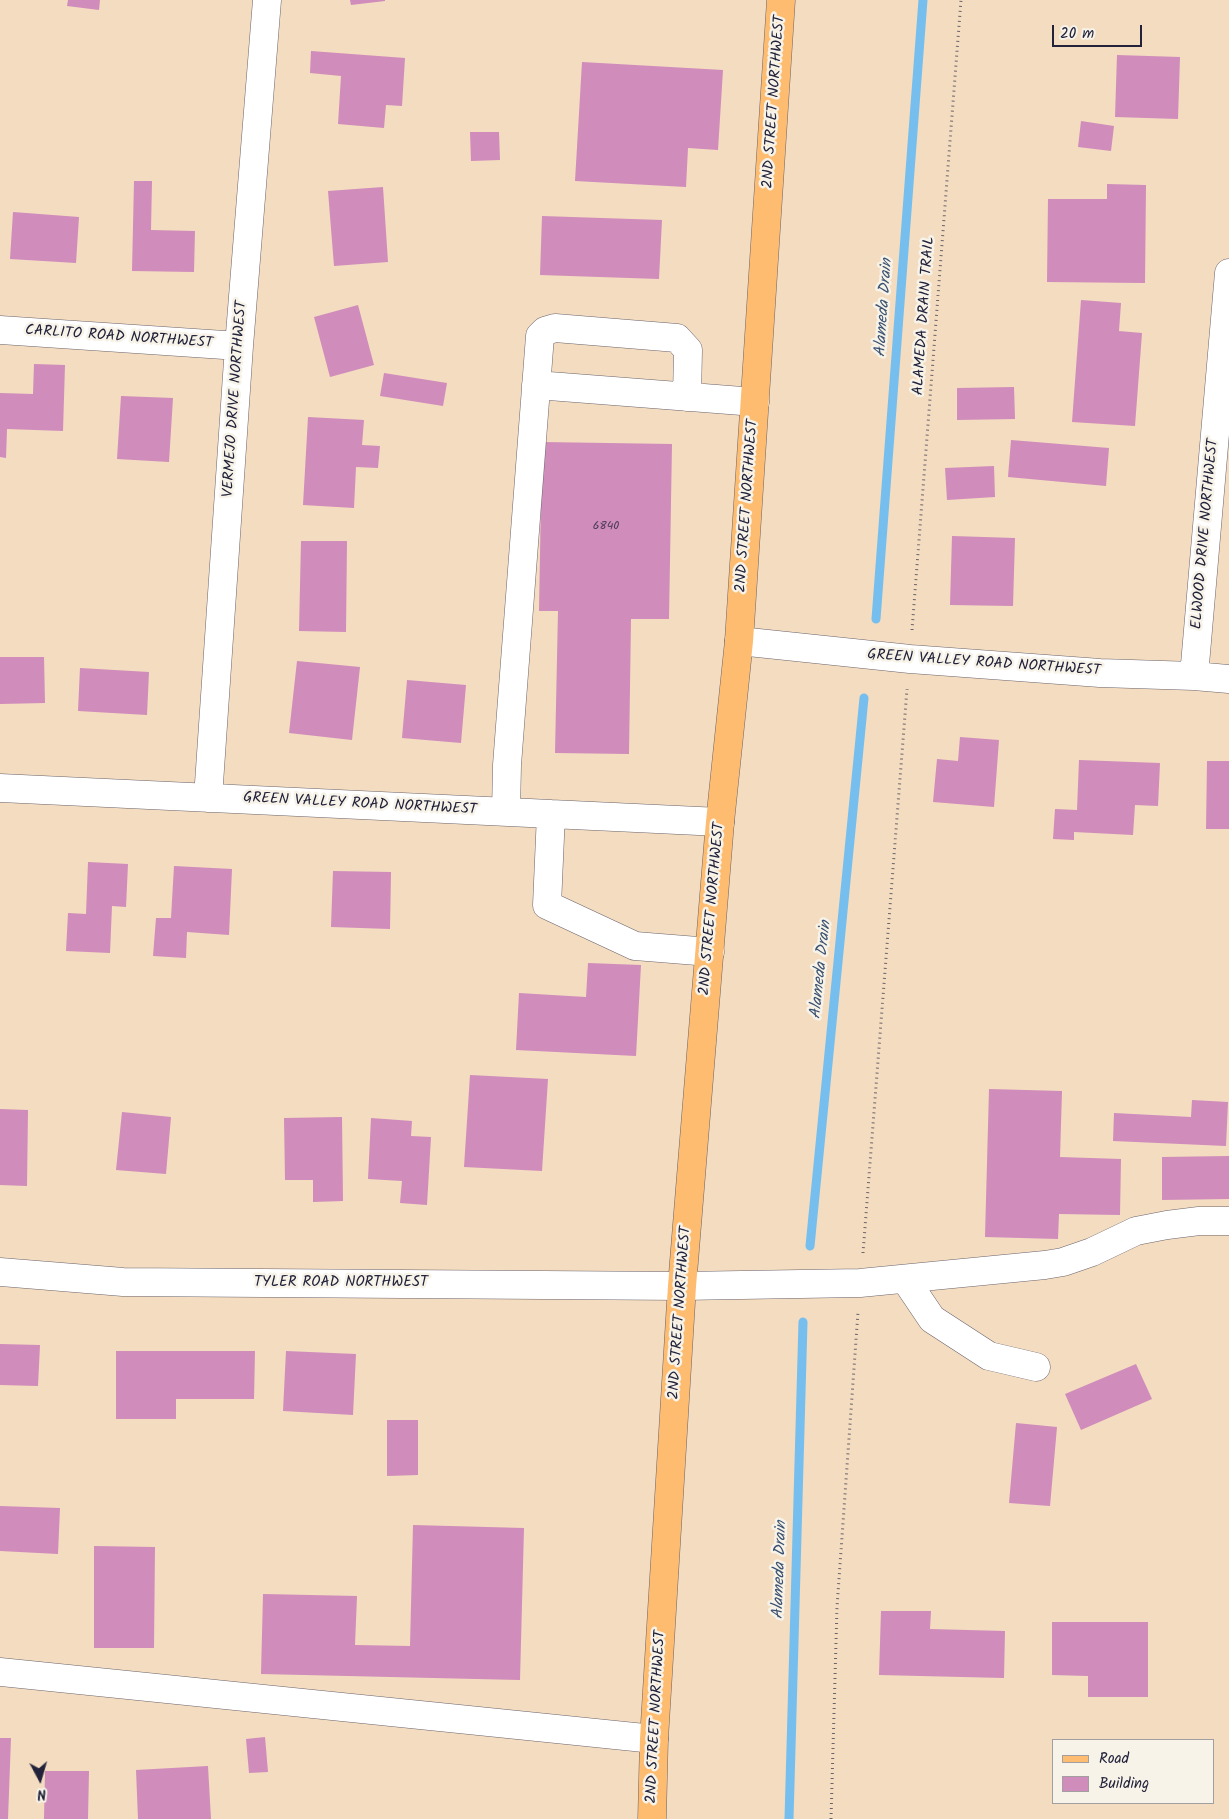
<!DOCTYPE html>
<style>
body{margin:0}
#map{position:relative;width:1229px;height:1819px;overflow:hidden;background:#f3dcc0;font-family:Kalam,sans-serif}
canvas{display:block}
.legend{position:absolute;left:1052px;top:1739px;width:162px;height:65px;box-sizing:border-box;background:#f7f3e8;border:1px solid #a29fa3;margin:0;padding:6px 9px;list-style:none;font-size:15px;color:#22223b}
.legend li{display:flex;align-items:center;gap:10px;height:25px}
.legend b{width:25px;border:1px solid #a29fa3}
.north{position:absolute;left:15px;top:1754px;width:50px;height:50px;-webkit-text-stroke:4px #f7f3e8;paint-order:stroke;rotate:174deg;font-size:14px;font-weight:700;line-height:20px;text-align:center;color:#22223b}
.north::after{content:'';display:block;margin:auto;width:18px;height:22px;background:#22223b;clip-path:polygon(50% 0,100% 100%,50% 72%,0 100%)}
.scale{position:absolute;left:1052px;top:25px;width:90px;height:22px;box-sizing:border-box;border:2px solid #22223b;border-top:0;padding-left:6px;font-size:15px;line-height:18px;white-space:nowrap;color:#22223b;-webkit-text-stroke:4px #f7f3e8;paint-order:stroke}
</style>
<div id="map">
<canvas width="1229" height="1819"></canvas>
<ul class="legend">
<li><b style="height:6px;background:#febc70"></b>Road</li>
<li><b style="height:14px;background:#d08cbb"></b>Building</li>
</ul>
<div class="north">N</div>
<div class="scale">20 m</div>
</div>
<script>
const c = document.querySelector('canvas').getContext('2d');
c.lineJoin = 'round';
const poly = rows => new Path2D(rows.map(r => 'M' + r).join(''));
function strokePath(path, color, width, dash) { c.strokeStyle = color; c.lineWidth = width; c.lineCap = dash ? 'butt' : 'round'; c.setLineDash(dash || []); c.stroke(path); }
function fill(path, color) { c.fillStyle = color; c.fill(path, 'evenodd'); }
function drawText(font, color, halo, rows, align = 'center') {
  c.font = font + ' Kalam,sans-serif'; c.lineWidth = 5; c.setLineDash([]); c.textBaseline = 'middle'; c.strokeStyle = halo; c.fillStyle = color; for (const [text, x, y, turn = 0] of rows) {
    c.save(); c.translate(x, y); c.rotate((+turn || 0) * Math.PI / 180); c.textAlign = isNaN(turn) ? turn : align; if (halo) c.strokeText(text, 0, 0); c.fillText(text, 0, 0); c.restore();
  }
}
strokePath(poly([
 [876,619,923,0],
 [810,1246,864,698],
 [789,1819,803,1322]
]), '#75beee', 9);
fill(poly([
 [68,0,100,0,99,10,67,6],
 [350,0,385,0,385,1,351,5],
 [311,51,405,58,402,106,386,105,384,128,338,124,341,76,310,73],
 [1117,55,1180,57,1178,119,1115,117],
 [582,62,723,70,718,150,688,148,686,187,575,181],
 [1081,121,1114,126,1111,151,1078,147],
 [470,132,499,132,500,160,471,161],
 [134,181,152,181,151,230,195,231,194,272,132,271],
 [1107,184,1146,185,1145,283,1047,282,1048,199,1107,199],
 [383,187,388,262,334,266,328,191],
 [13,212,79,217,76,263,10,259],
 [542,216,662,220,659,279,540,275],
 [1081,300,1121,303,1119,331,1142,333,1135,426,1072,422],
 [358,305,374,365,330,377,314,317],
 [34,364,65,365,63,431,7,429,6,458,0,457,0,393,33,394],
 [384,373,447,383,443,406,380,396],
 [1014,387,1015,419,957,420,957,388],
 [121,396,173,398,169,462,117,459],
 [308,417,364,420,362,445,380,446,378,468,356,467,354,508,303,505],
 [1011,440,1109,448,1106,486,1008,477],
 [542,442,672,444,669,619,631,619,629,754,555,753,558,611,539,611],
 [994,466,995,497,947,500,945,468],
 [952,536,1015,538,1013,606,950,605],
 [301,541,347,541,346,632,299,631],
 [0,657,44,657,45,703,0,704],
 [297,661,360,667,352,740,289,733],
 [80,668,149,672,147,715,78,711],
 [407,680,466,685,461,743,402,738],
 [960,737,999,740,994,807,933,802,937,759,958,761],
 [1079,760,1160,763,1158,806,1135,805,1133,835,1074,832,1074,840,1053,839,1055,809,1077,810],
 [1207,761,1229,761,1229,829,1206,829],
 [88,862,128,864,126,907,112,906,110,953,66,951,68,913,86,914],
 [174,866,232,869,229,935,187,932,186,958,153,956,156,918,171,918],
 [333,871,391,872,390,929,331,927],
 [588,963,641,965,636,1056,516,1050,519,993,586,997],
 [470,1075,548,1079,542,1171,464,1167],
 [989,1089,1062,1091,1060,1157,1121,1159,1120,1215,1059,1214,1058,1239,985,1237],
 [1192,1100,1228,1102,1226,1146,1113,1141,1114,1113,1191,1117],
 [0,1109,28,1110,27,1186,0,1185],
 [122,1112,171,1117,166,1174,116,1170],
 [342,1117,343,1201,313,1202,313,1180,285,1180,284,1118],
 [371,1118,412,1121,411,1136,431,1137,427,1205,400,1203,402,1181,368,1179],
 [1229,1156,1229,1199,1162,1200,1162,1157],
 [0,1344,40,1345,38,1386,0,1385],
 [116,1351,255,1351,254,1399,176,1399,176,1419,116,1419],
 [286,1351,356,1354,353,1415,283,1411],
 [1136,1364,1152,1399,1081,1430,1065,1394],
 [387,1420,418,1420,418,1475,387,1476],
 [1016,1423,1057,1427,1050,1506,1009,1503],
 [0,1506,60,1508,58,1554,0,1551],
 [413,1525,524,1528,520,1680,261,1674,263,1594,357,1596,355,1645,410,1646],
 [94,1546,155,1547,154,1648,94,1648],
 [881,1611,931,1611,930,1629,1005,1631,1004,1678,879,1675],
 [1052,1622,1148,1622,1148,1697,1088,1697,1088,1676,1052,1675],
 [265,1737,268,1772,249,1773,246,1739],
 [0,1738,11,1738,8,1819,0,1819],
 [208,1766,211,1819,138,1819,136,1770],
 [45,1771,89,1771,88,1819,44,1819]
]), '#d08cbb');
const minor = poly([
 [0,330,239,346],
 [536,385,755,402],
 [739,641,910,659,1100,673,1194,676,1229,679],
 [1194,676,1229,273],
 [0,788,720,822],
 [208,798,239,346,267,0],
 [506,812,507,765,540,336,545,331,555,328,677,338,688,350,687,397],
 [551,814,547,905,635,946,710,952],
 [0,1272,123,1282,682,1286,860,1283,1045,1265,1063,1262,1092,1252,1136,1231,1167,1225,1199,1221,1229,1221],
 [905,1279,932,1319,989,1356,1036,1367],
 [0,1672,654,1739]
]);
const major = poly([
 [652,1819,654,1739,682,1286,720,822,739,641,781,0]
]);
strokePath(minor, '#6b636a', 29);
strokePath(major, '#6b636a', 29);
strokePath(poly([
 [912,630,961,0],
 [863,1253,907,689],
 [831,1819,837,1607,858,1312]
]), '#6b636a', 3, [1, 4]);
strokePath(minor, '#fff', 28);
strokePath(major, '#febc70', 28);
drawText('12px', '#4e3c5b', null, [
 ["6840",606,527]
]);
drawText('15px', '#22223b', '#f7f3e8', [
 ["2ND STREET NORTHWEST",775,102,-86],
 ["ALAMEDA DRAIN TRAIL",925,316,-86],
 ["CARLITO ROAD NORTHWEST",119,338,4],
 ["VERMEJO DRIVE NORTHWEST",236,399,-86],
 ["2ND STREET NORTHWEST",748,506,-86],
 ["ELWOOD DRIVE NORTHWEST",1206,534,-85],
 ["GREEN VALLEY ROAD NORTHWEST",984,664,4],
 ["GREEN VALLEY ROAD NORTHWEST",360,805,3],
 ["2ND STREET NORTHWEST",713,909,-85],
 ["TYLER ROAD NORTHWEST",341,1283],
 ["2ND STREET NORTHWEST",681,1313,-86],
 ["2ND STREET NORTHWEST",657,1717,-87]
]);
drawText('italic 16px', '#3b5171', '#f7f3e8', [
 ["Alameda Drain",885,308,-86],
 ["Alameda Drain",822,970,-84],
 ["Alameda Drain",781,1570,-88]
]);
</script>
